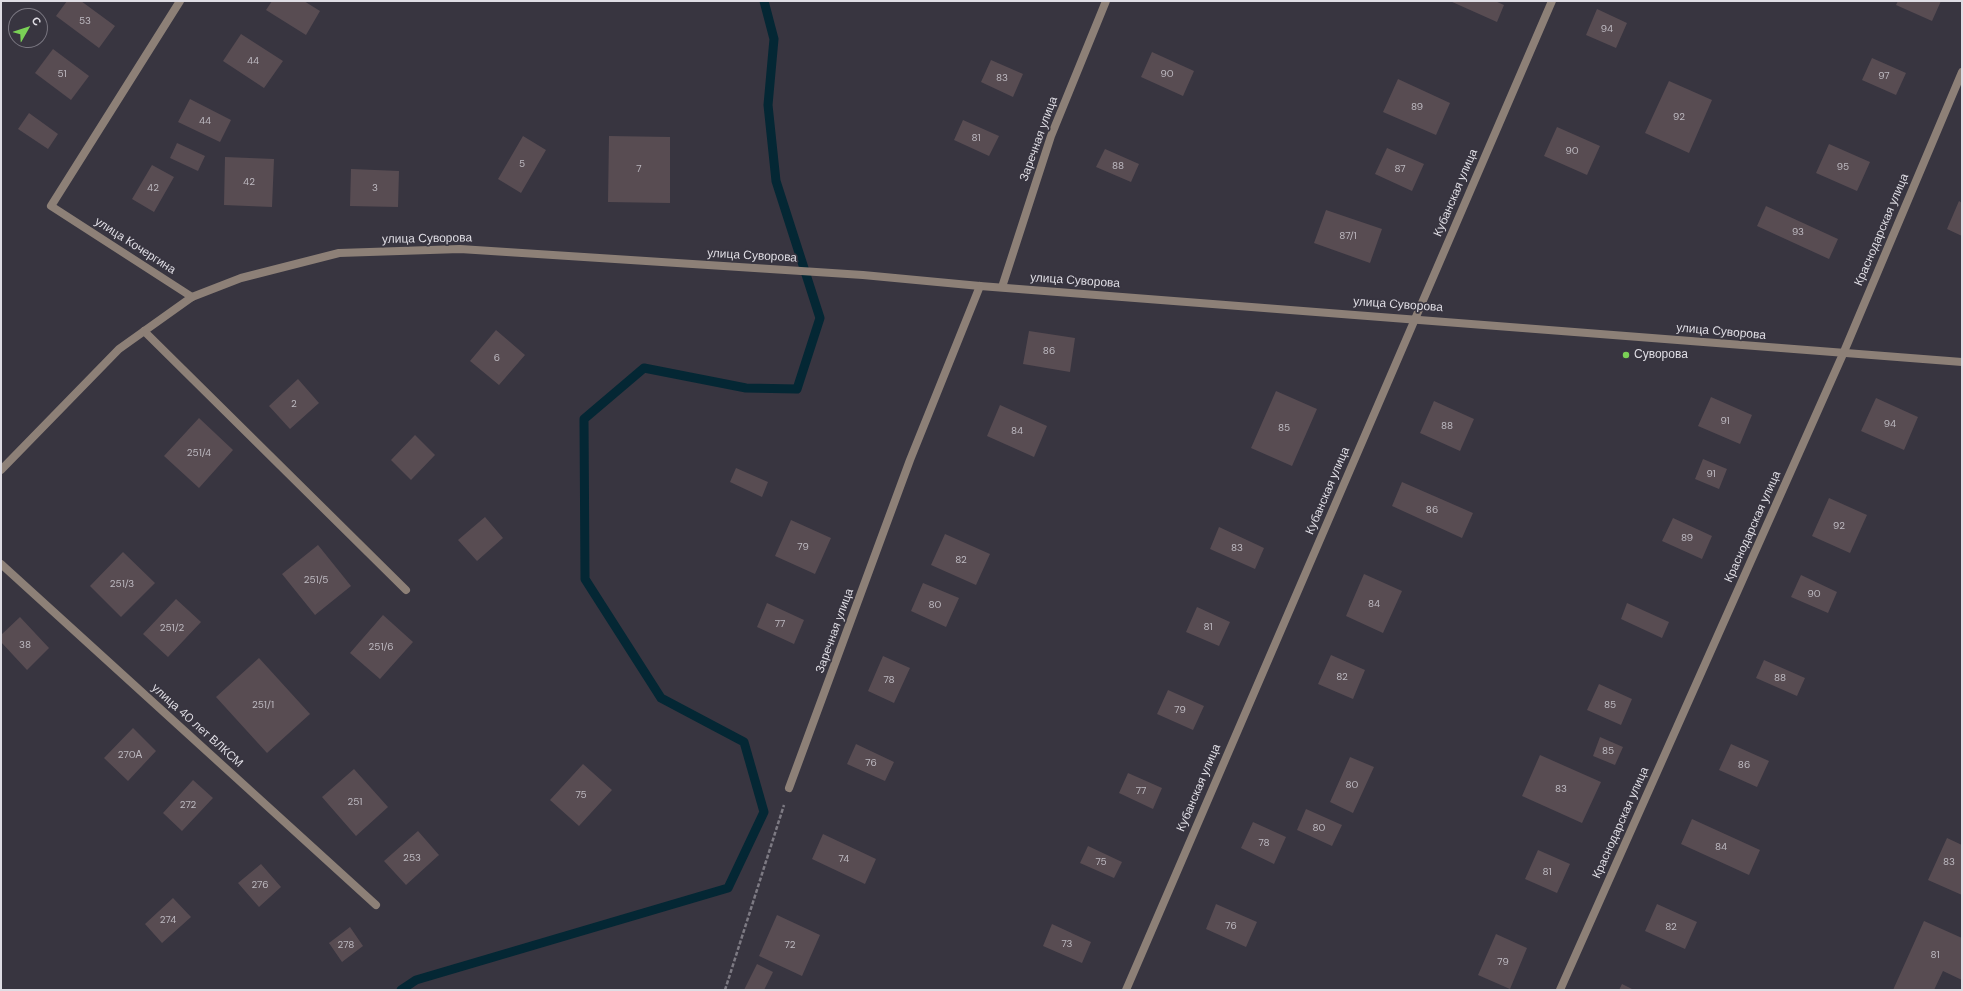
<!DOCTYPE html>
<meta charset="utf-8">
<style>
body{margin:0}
#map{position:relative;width:1963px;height:991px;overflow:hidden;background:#383540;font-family:"DM Sans",sans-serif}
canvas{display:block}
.frame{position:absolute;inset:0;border:2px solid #dfdde4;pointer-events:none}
.north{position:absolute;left:8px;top:8px;width:40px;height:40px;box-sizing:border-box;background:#383540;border:1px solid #7b7882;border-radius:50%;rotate:51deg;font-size:11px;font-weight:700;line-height:16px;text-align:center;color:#dfdde4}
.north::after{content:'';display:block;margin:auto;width:14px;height:18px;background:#7ad156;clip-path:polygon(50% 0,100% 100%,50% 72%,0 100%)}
</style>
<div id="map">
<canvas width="1963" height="991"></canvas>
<div class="frame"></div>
<div class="north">С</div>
</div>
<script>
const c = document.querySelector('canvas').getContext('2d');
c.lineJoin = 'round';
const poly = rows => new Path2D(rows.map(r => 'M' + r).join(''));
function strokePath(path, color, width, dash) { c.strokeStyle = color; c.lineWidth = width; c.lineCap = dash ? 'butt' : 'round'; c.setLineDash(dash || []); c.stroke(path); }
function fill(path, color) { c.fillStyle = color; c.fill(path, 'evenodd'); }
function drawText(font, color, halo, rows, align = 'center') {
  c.font = font + ' "DM Sans",sans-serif'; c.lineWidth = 3.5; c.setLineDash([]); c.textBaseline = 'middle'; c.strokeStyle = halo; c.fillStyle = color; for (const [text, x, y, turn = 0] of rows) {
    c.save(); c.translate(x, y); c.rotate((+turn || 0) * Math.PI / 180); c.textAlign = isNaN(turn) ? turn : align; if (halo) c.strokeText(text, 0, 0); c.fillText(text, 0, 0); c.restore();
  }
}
strokePath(poly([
 [401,990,416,980,728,888,764,812,744,742,661,698,585,579,584,419,644,368,746,388,797,389,820,318,776,181,768,105,774,39,764,1]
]), '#042734', 9);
fill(poly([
 [67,1,81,1,115,26,99,48,56,16],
 [272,1,304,1,320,11,306,35,266,10],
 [1450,1,1495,1,1504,5,1497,22],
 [1898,1,1941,1,1932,21,1896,5],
 [1597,9,1627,23,1616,48,1586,35],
 [241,34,283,61,264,88,223,61],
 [53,49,89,76,71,100,35,73],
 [1152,52,1194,71,1183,96,1141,77],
 [1872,58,1906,73,1896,95,1862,80],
 [991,60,1023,74,1013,97,981,82],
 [1398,79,1450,103,1436,135,1383,112],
 [1669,81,1712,100,1689,153,1645,133],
 [190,99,231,120,220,142,178,122],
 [29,113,58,134,48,149,18,129],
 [963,120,999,136,989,156,954,140],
 [1557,127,1600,146,1587,175,1544,156],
 [523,136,546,150,521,193,498,179],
 [609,136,670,137,670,203,608,202],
 [177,143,205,156,198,171,170,158],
 [1829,144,1870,162,1857,191,1816,173],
 [1387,148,1424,164,1412,191,1375,174],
 [1105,149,1139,164,1131,182,1096,167],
 [225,157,274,159,272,207,224,205],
 [152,165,174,177,154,212,132,199],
 [351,169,399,171,398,207,350,206],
 [1959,201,1962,203,1962,236,1947,229],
 [1766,206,1838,239,1829,259,1757,226],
 [1326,210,1382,229,1370,263,1314,243],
 [496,330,525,355,499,385,470,361],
 [1029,331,1075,338,1070,372,1023,364],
 [298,379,319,403,290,429,269,406],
 [1276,391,1317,409,1292,466,1251,448],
 [1711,397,1752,415,1740,444,1698,426],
 [1876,398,1918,417,1904,450,1861,431],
 [1434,401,1474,419,1460,451,1420,433],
 [1000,405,1047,426,1034,457,987,436],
 [199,418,233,450,199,488,164,456],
 [415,435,435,455,411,480,391,460],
 [1703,459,1727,469,1719,489,1695,479],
 [736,468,768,482,762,497,730,482],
 [1402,482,1473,513,1462,538,1392,506],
 [1829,498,1867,515,1850,553,1812,536],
 [485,517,503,538,477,561,458,540],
 [1673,518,1712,536,1702,559,1662,541],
 [791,520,831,538,815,574,775,556],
 [1219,527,1264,548,1255,569,1210,549],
 [945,534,990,554,976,585,931,565],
 [318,545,351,586,315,615,282,574],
 [123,552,155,583,121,617,90,586],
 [1364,574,1402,591,1383,633,1346,616],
 [1801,575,1837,592,1828,613,1791,597],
 [923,583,959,598,946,627,911,611],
 [176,599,201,622,168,657,143,634],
 [767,603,804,620,794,644,757,627],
 [1627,603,1669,622,1662,638,1621,619],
 [1197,607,1230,622,1219,646,1186,632],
 [383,615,413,642,380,679,350,653],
 [20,617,49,648,27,670,1,642,1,635],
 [1331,655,1365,670,1353,699,1318,684],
 [883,656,910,668,894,703,868,691],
 [259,658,310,714,267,753,216,697],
 [1764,660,1805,678,1797,696,1756,678],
 [1599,684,1632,699,1621,725,1587,710],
 [1168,690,1204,706,1193,730,1157,714],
 [133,728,156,751,128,781,104,758],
 [1600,737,1623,747,1615,765,1593,756],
 [856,744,894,762,885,781,847,764],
 [1731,744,1769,761,1757,787,1719,770],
 [1540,755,1601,782,1582,823,1522,796],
 [1350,757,1374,767,1353,813,1330,802],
 [583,764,612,790,579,826,550,800],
 [354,769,388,807,356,836,322,797],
 [1128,773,1162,788,1153,809,1119,793],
 [193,780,213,798,182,831,163,813],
 [1306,809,1342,825,1332,846,1297,830],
 [1692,819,1760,850,1749,875,1681,844],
 [1253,822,1286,837,1274,864,1241,848],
 [418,831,439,855,406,885,384,861],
 [823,834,876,859,865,884,812,859],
 [1947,838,1962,845,1962,895,1928,880],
 [1088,846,1122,862,1114,878,1080,863],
 [1538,850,1570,864,1557,893,1525,879],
 [261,864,281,887,259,907,238,883],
 [173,898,191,917,162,943,145,924],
 [1216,904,1257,922,1246,947,1206,929],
 [1657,904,1697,922,1685,949,1645,931],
 [777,915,820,935,802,976,759,956],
 [1924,921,1962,938,1962,980,1943,971,1934,990,1893,990],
 [1052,924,1091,942,1082,963,1043,946],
 [350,927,363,946,342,962,329,943],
 [1496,934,1527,948,1510,989,1478,975],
 [757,964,773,972,764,990,744,990],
 [1622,984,1634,990,1619,990]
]), '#584c52');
strokePath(poly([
 [725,990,784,805]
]), '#7d7a83', 2.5, [4, 2]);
strokePath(poly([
 [144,331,406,590]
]), '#8d8077', 8);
strokePath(poly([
 [180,1,51,206,192,297],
 [1002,287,1051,136,1106,1],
 [1,564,376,905],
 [789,788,910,460,980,286],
 [1126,990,1552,1],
 [1560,990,1843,354,1962,72]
]), '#8d8077', 8);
strokePath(poly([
 [1,470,119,349,192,297,241,278,339,253,460,249,863,275,980,286,1962,362]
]), '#8d8077', 8);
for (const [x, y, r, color] of [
 [1626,355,4,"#7ad156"]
]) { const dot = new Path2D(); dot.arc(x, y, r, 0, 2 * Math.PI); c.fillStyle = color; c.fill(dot); strokePath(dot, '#383540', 1.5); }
drawText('10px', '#bdb9c0', null, [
 ["53",85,21],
 ["94",1607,29],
 ["44",253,61],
 ["51",62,74],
 ["90",1167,74],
 ["97",1884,76],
 ["83",1002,78],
 ["89",1417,107],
 ["92",1679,117],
 ["44",205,121],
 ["81",976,138],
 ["90",1572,151],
 ["5",522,164],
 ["88",1118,166],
 ["95",1843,167],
 ["7",639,169],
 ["87",1400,169],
 ["42",249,182],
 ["42",153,188],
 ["3",375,188],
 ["93",1798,232],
 ["87/1",1348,236],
 ["86",1049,351],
 ["6",497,358],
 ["2",294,404],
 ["91",1725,421],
 ["94",1890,424],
 ["88",1447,426],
 ["85",1284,428],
 ["84",1017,431],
 ["251/4",199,453],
 ["91",1711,474],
 ["86",1432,510],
 ["92",1839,526],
 ["89",1687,538],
 ["79",803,547],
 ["83",1237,548],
 ["82",961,560],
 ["251/5",316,580],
 ["251/3",122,584],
 ["90",1814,594],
 ["84",1374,604],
 ["80",935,605],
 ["77",780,624],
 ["81",1208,627],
 ["251/2",172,628],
 ["38",25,645],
 ["251/6",381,647],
 ["82",1342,677],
 ["88",1780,678],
 ["78",889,680],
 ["251/1",263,705],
 ["85",1610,705],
 ["79",1180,710],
 ["85",1608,751],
 ["270А",130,755],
 ["76",871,763],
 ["86",1744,765],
 ["80",1352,785],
 ["83",1561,789],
 ["77",1141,791],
 ["75",581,795],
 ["251",355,802],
 ["272",188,805],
 ["80",1319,828],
 ["78",1264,843],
 ["84",1721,847],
 ["253",412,858],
 ["74",844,859],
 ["75",1101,862],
 ["83",1949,862],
 ["81",1547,872],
 ["276",260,885],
 ["274",168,920],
 ["76",1231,926],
 ["82",1671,927],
 ["73",1067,944],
 ["278",346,945],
 ["72",790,945],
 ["81",1935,955],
 ["79",1503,962]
]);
drawText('12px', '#dfdde4', '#383540', [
 ["Заречная улица",1039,139,-70],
 ["Кубанская улица",1456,193,-67],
 ["Краснодарская улица",1882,230,-67],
 ["улица Суворова",427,239,-1],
 ["улица Кочергина",135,246,33],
 ["улица Суворова",752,256,3],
 ["улица Суворова",1075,281,4],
 ["улица Суворова",1398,305,4],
 ["улица Суворова",1721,332,5],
 ["Кубанская улица",1328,491,-67],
 ["Краснодарская улица",1753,527,-66],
 ["Заречная улица",835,631,-70],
 ["улица 40 лет ВЛКСМ",197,726,42],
 ["Кубанская улица",1199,788,-67],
 ["Краснодарская улица",1621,823,-66]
]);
drawText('12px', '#dfdde4', '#383540', [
 ["Суворова",1634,355]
], 'left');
</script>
